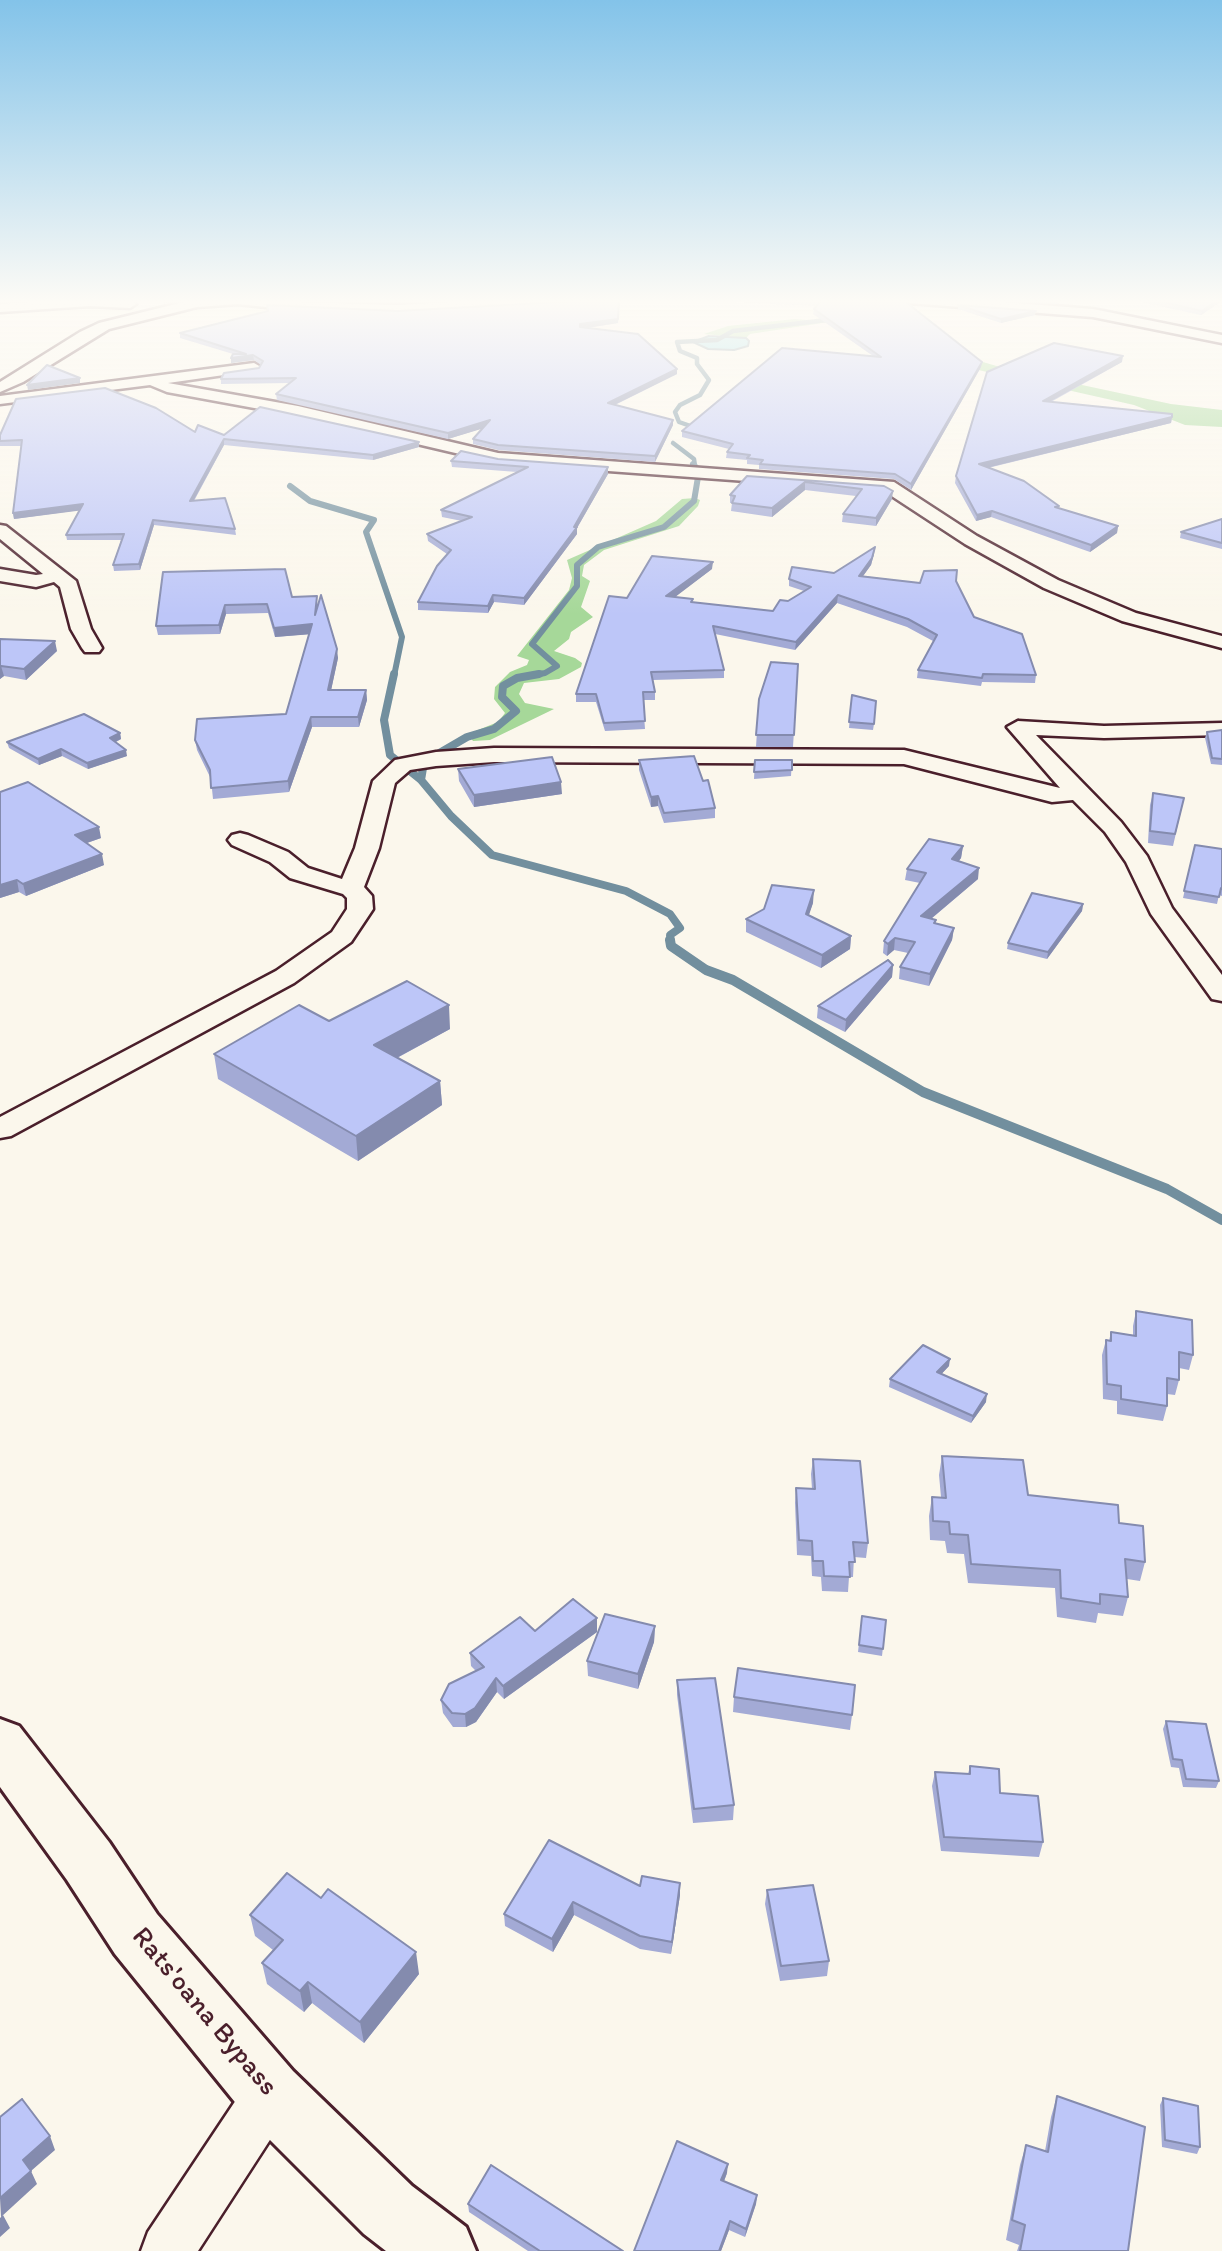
<!DOCTYPE html>
<style>
body{margin:0}
canvas{display:block;background:#fbf7ec}
</style>
<canvas width="1222" height="2251"></canvas>
<script>
const c = document.querySelector('canvas').getContext('2d');
c.lineJoin = 'round';
function fill(path, color) { c.fillStyle = color; c.fill(path, 'evenodd'); }
const poly = rows => new Path2D(rows.map(r => 'M' + r).join(''));
function strokePath(path, color, width, dash) { c.strokeStyle = color; c.lineWidth = width; c.lineCap = dash ? 'butt' : 'round'; c.setLineDash(dash || []); c.stroke(path); }
function drawText(font, color, halo, rows, align = 'center') {
  c.font = font + ' Itim,sans-serif'; c.lineWidth = 7; c.setLineDash([]); c.textBaseline = 'middle'; c.strokeStyle = halo; c.fillStyle = color; for (const [text, x, y, turn = 0] of rows) {
    c.save(); c.translate(x, y); c.rotate((+turn || 0) * Math.PI / 180); c.textAlign = isNaN(turn) ? turn : align; if (halo) c.strokeText(text, 0, 0); c.fillText(text, 0, 0); c.restore();
  }
}
fill(poly([
 [795,319,829,322,750,334,746,338,704,334,728,326],
 [958,351,969,351,976,360,1007,369,1171,404,1222,410,1222,427,1185,425,1134,405,974,369],
 [695,498,700,500,698,506,679,526,604,550,584,565,582,576,590,581,581,607,593,617,571,632,569,639,554,651,575,658,582,663,581,667,559,679,524,683,519,694,525,703,554,709,490,740,473,741,468,734,498,722,505,713,494,699,495,687,510,672,527,665,529,660,517,656,569,590,572,578,567,560,656,521,682,499]
]), '#a6d899');
const water = poly([
 [709,336,746,338,749,341,748,346,734,350,708,349,693,342,709,336]
]);
fill(water, '#8cdaea');
strokePath(water, '#728f9e', 2);
strokePath(poly([
 [699,429,679,422,675,412,680,405,700,395,709,380,697,364,697,358,680,351,677,342,717,340,733,331,835,319],
 [673,443,694,459,695,466]
]), '#728f9e', 4.5);
strokePath(poly([
 [290,486,310,501,374,520,366,532,402,637,394,676],
 [529,676,545,673,557,666,532,644,577,586,577,565,598,547,664,527,694,501,699,471,693,464]
]), '#728f9e', 6);
strokePath(poly([
 [394,674,384,720,390,755,421,780,451,816,492,855,626,891,670,914,680,928,670,935,671,942],
 [421,780,424,762,467,737,494,729,516,711,502,697,503,686,517,678,539,674]
]), '#728f9e', 8);
strokePath(poly([
 [670,940,671,946,706,970,733,980,923,1092,1167,1189,1222,1220]
]), '#728f9e', 10);
const street = poly([
 [72,299,130,300,136,304,130,308,90,306,0,312,0,304,72,299],
 [196,299,398,305,501,299,583,299,577,303,398,313,304,311,238,304,197,307,109,329,23,382,0,392,0,382,80,332,99,323,196,299],
 [903,299,964,299,1093,309,1222,335,1222,343,1093,317,909,303,903,299],
 [254,363,261,367,259,370,168,383,298,406,498,453,894,482,977,536,1058,580,1136,613,1222,636,1222,648,1122,621,1044,588,965,544,884,491,498,463,298,416,167,392,150,385,0,404,0,396,254,363],
 [0,525,6,526,76,581,91,629,102,648,99,652,85,652,82,648,71,629,60,587,54,582,36,587,0,581,0,569,36,575,43,574,0,539,0,525],
 [1018,721,1104,726,1222,723,1222,735,1104,738,1036,735,1121,822,1147,856,1172,908,1222,975,1222,1001,1212,999,1151,914,1126,862,1105,832,1073,800,1052,802,904,764,494,762,436,766,410,770,395,783,379,848,364,887,372,896,373,909,351,942,294,983,11,1136,0,1138,0,1117,276,971,332,932,347,909,347,898,343,894,290,878,270,862,232,845,228,840,232,835,240,833,248,835,288,852,308,868,342,879,355,848,373,781,395,760,436,752,494,748,904,750,1060,788,1007,727,1018,721],
 [270,2069,288,2076,295,2094,288,2112,198,2251,141,2251,148,2232,252,2076,270,2069]
]);
const secondary = poly([
 [0,1719,19,1726,109,1842,157,1914,293,2071,412,2186,466,2227,476,2251,386,2251,364,2234,247,2117,115,1954,67,1880,0,1787,0,1719]
]);
strokePath(street, '#4a1f2b', 5);
strokePath(secondary, '#4a1f2b', 6);
fill(street, '#fbf7ec');
fill(secondary, '#fbf7ec');
fill(poly([
 [297,299,449,299,398,302],
 [620,299,618,323,587,328,677,374,615,405,673,420,673,425,655,462,498,450,473,444,473,439,483,428,448,439,277,400,276,394,290,383,221,384,221,379,259,368,261,365,254,360,231,363,233,354,180,338,180,333,398,311],
 [672,299,902,299,981,367,911,490,894,479,759,469,759,465,747,464,747,460,726,458,727,452,729,449,682,437,682,431,873,356,813,314,814,309,817,306],
 [976,299,1064,299,1056,304],
 [1127,299,1222,299,1222,301,1201,315],
 [958,305,1035,315,1001,323,958,309],
 [1122,362,1051,402,1172,417,1171,423,988,468,1058,508,1118,526,1117,533,1090,552,991,517,976,521,955,483,956,476,987,372],
 [195,432,224,435,419,447,373,460,224,445,194,501,235,529,236,535,154,525,140,570,114,571,113,565,121,540,67,540,66,535,80,510,14,519,13,513,21,446,0,446,0,435],
 [498,459,608,474,577,528,577,534,524,605,494,602,488,613,418,610,418,602,447,554,428,541,427,534,462,521,442,517,441,510,517,472,452,467,451,461],
 [747,476,884,486,892,499,876,526,842,522,843,514,856,496,805,490,772,517,731,511,732,503,730,503,730,495],
 [1222,519,1222,549,1180,538,1181,532],
 [874,554,871,565,863,576,920,583,956,581,974,617,1036,675,1035,683,982,682,981,686,917,678,918,670,933,641,907,627,837,603,795,650,715,634,724,670,724,678,653,680,655,692,655,700,643,700,645,729,605,731,596,702,576,702,576,694,627,598,712,569,674,597,693,603,773,611,804,591,789,586,789,579,834,573],
 [163,572,292,597,318,604,338,658,331,690,366,690,367,700,359,727,312,727,289,792,213,799,211,779,197,750,195,740,286,714,309,634,275,637,268,613,226,614,220,634,158,635,156,626],
 [0,639,57,651,26,680,4,676,0,679],
 [798,664,793,747,756,747,759,699],
 [852,695,874,724,873,730,849,728],
 [1222,730,1222,765,1211,764,1205,738,1207,732],
 [120,733,121,739,116,742,127,756,88,769,62,756,39,765,9,748,7,742],
 [639,760,703,781,715,808,715,818,664,823,658,806,651,807,639,770],
 [755,760,792,760,791,776,754,779],
 [458,769,562,794,474,807,459,781],
 [0,792,101,838,87,843,104,865,26,896,19,892,0,898],
 [1153,793,1184,798,1173,846,1148,843,1150,805],
 [1195,845,1222,849,1222,896,1219,895,1217,904,1183,898],
 [963,846,961,858,959,861,978,879,931,919,936,920,936,924,954,928,952,940,929,986,899,979,900,967,908,953,894,950,887,956,883,953,884,941,920,883,905,880,907,869],
 [813,903,808,916,851,936,850,949,821,968,746,932,746,919],
 [1083,904,1082,911,1047,959,1007,949,1008,943],
 [893,965,892,977,845,1032,817,1018,818,1006],
 [329,1021,450,1029,397,1058,440,1081,442,1105,358,1161,218,1079,214,1054],
 [1136,1311,1193,1355,1189,1370,1179,1368,1179,1380,1175,1395,1167,1394,1167,1406,1163,1421,1117,1414,1117,1401,1103,1399,1102,1355,1106,1340,1109,1341,1111,1332,1133,1335,1133,1326],
 [949,1366,941,1374,986,1402,971,1423,889,1387,890,1379],
 [942,1456,1028,1495,1119,1523,1145,1562,1140,1581,1127,1579,1128,1597,1123,1616,1098,1613,1096,1623,1057,1617,1055,1588,968,1583,964,1554,947,1553,945,1541,930,1540,929,1516,932,1497,941,1497,939,1475],
 [813,1459,868,1543,866,1558,854,1557,853,1577,849,1577,848,1592,822,1591,821,1577,812,1576,811,1556,797,1555,795,1503,796,1488,812,1489,811,1474],
 [862,1616,886,1620,882,1656,858,1652],
 [597,1618,597,1632,504,1699,497,1692,476,1722,466,1727,453,1727,443,1713,441,1700,476,1671,471,1666,470,1653,535,1631],
 [655,1626,654,1642,638,1689,588,1676,587,1661],
 [677,1680,734,1805,733,1820,693,1823,677,1695],
 [734,1697,852,1715,850,1730,733,1712],
 [1166,1721,1219,1781,1216,1788,1183,1787,1179,1768,1171,1767,1163,1729],
 [970,1766,1043,1842,1039,1857,941,1851,932,1786,935,1772,968,1774],
 [680,1883,680,1895,671,1954,640,1949,574,1915,553,1952,505,1926,504,1914,640,1886],
 [767,1890,829,1961,827,1976,780,1981,765,1904],
 [250,1915,419,1974,364,2043,312,2003,304,2012,267,1984,262,1963,273,1950,255,1936],
 [1057,2096,1128,2251,1017,2251,1019,2245,1006,2240,1020,2165,1026,2145,1045,2151,1051,2117],
 [1163,2098,1200,2147,1197,2154,1162,2147,1160,2105],
 [727,2173,724,2181,757,2195,756,2204,745,2237,729,2230,721,2251,634,2251],
 [468,2204,623,2251,528,2251,469,2212]
]), '#a3aad5');
fill(poly([
 [164,299,184,299,164,304],
 [398,299,449,299,398,302],
 [620,299,618,323,580,329,580,324],
 [1219,299,1222,299,1222,301,1201,315,1202,311],
 [1036,311,1035,315,1001,323,1001,319],
 [253,355,254,360,231,363,231,358],
 [1123,356,1122,362,1042,406,1043,401],
 [982,362,981,367,911,490,911,484],
 [677,369,677,374,608,408,608,403],
 [80,378,80,383,28,390,27,385],
 [1172,417,1171,423,978,470,979,464],
 [490,420,491,426,448,439,448,433],
 [673,420,673,425,655,462,655,456],
 [224,439,224,445,190,507,190,501],
 [419,442,419,447,373,460,373,455],
 [608,467,608,474,577,528,577,534,524,605,524,598,574,527],
 [805,482,805,490,772,517,772,508],
 [893,491,892,499,876,526,876,518],
 [83,504,84,510,14,519,13,513],
 [992,511,991,517,976,521,977,515],
 [153,520,154,525,140,570,139,564],
 [1118,526,1117,533,1090,552,1091,545],
 [875,547,874,554,871,565,858,583,859,576],
 [713,562,712,569,666,604,666,596],
 [493,595,494,602,488,613,488,606],
 [838,595,837,603,795,650,796,642],
 [225,605,226,614,220,634,219,625],
 [312,624,313,634,275,637,274,628],
 [55,641,57,651,26,680,24,669],
 [337,649,338,658,329,700,328,690],
 [1,666,4,676,0,679,0,667],
 [366,690,367,700,359,727,358,717],
 [311,717,312,727,289,792,288,781],
 [120,733,121,739,111,744,110,738],
 [61,749,62,756,39,765,38,759],
 [126,750,127,756,88,769,87,763],
 [561,782,562,794,474,807,474,795],
 [658,796,658,806,651,807,651,797],
 [99,827,101,838,78,846,75,835],
 [963,846,961,858,951,870,952,859],
 [102,854,104,865,26,896,23,884],
 [979,868,978,879,920,928,921,916],
 [17,880,19,892,0,898,0,885],
 [814,890,813,903,805,927,806,914],
 [1083,904,1082,911,1047,959,1048,952],
 [954,928,952,940,929,986,930,974],
 [851,936,850,949,821,968,822,955],
 [895,938,894,950,887,956,888,944],
 [893,965,892,977,845,1032,846,1020],
 [449,1005,450,1029,376,1069,374,1045],
 [440,1081,442,1105,358,1161,356,1136],
 [950,1359,949,1366,936,1380,937,1372],
 [987,1394,986,1402,971,1423,973,1416],
 [597,1618,597,1632,504,1699,503,1686],
 [655,1626,654,1642,638,1689,638,1674],
 [496,1678,497,1692,476,1722,466,1727,465,1714],
 [680,1883,680,1895,671,1954,672,1942],
 [573,1902,574,1915,553,1952,552,1939],
 [416,1952,419,1974,364,2043,360,2022],
 [308,1982,312,2003,304,2012,300,1991],
 [50,2136,55,2150,31,2171,37,2184,1,2217,0,2198,23,2160],
 [728,2164,727,2173,721,2189,721,2180],
 [757,2195,756,2204,745,2237,746,2229],
 [3,2215,10,2228,0,2237,0,2218],
 [730,2221,729,2230,721,2251,719,2251]
]), '#848bae');
const building = poly([
 [579,299,619,299,618,319,580,324,580,327,638,334,677,369,608,403,673,420,655,456,498,445,473,439,490,420,448,433,276,394,296,378,221,379,224,373,259,368,263,361,253,355,231,358,233,354,246,354,180,333,268,311,267,305,398,311,577,301,579,299],
 [778,299,902,299,982,362,911,484,895,474,760,464,763,460,747,458,750,455,727,452,733,444,682,431,782,348,881,357,814,309,821,301,778,299],
 [1150,299,1219,299,1202,311,1150,299],
 [958,305,1036,311,1001,319,958,305],
 [1054,343,1123,356,1043,401,1172,414,1172,417,979,464,1024,481,1059,506,1055,507,1118,526,1091,545,992,511,977,515,956,476,987,372,1054,343],
 [47,365,80,378,27,385,47,365],
 [105,388,156,408,195,432,198,425,224,435,260,407,419,442,373,455,224,439,190,501,225,498,235,529,153,520,139,564,113,565,124,534,66,535,83,504,13,513,22,440,0,441,0,435,16,399,105,388],
 [461,451,498,459,608,467,574,527,577,527,524,598,493,595,488,606,418,602,437,566,451,550,427,534,472,517,441,510,528,467,451,461,461,451],
 [747,476,884,486,893,491,876,518,843,514,862,489,805,482,772,508,732,503,735,496,730,495,747,476],
 [1222,519,1222,543,1181,532,1222,519],
 [875,547,872,558,859,576,920,583,924,571,957,570,956,581,974,617,1022,634,1036,675,983,674,982,678,918,670,937,635,908,619,838,595,796,642,713,626,724,670,651,672,655,692,643,692,645,721,604,723,596,694,576,694,609,596,627,598,652,556,713,562,666,596,693,599,691,602,773,611,780,600,788,601,811,587,789,579,792,567,834,573,875,547],
 [285,569,292,597,317,596,315,615,321,595,337,649,328,690,366,690,358,717,311,717,288,781,211,788,210,770,195,740,197,719,286,714,312,624,274,628,267,604,225,605,219,625,156,626,163,572,285,569],
 [0,639,55,641,24,669,1,666,0,667,0,639],
 [771,662,798,664,794,735,756,735,759,699,771,662],
 [852,695,876,701,874,724,849,722,852,695],
 [84,714,120,733,110,738,126,750,87,763,61,749,38,759,7,742,84,714],
 [1222,730,1222,759,1212,758,1207,732,1222,730],
 [694,756,703,781,708,780,715,808,664,813,658,796,651,797,639,760,694,756],
 [552,757,561,782,502,791,474,795,458,769,552,757],
 [755,760,792,760,792,770,754,772,755,760],
 [28,782,99,827,75,835,102,854,23,884,17,880,0,885,0,792,28,782],
 [1153,793,1184,798,1175,834,1150,831,1153,793],
 [929,839,963,846,952,859,979,868,921,916,936,920,934,923,954,928,930,974,900,967,915,942,895,938,888,944,884,941,926,873,907,869,929,839],
 [1195,845,1222,849,1222,889,1221,888,1219,897,1184,891,1195,845],
 [772,885,814,890,806,914,851,936,822,955,746,919,764,909,772,885],
 [1032,893,1083,904,1048,952,1008,943,1032,893],
 [888,960,893,965,846,1020,818,1006,888,960],
 [407,981,449,1005,374,1045,440,1081,356,1136,214,1054,299,1005,329,1021,407,981],
 [1136,1311,1192,1320,1193,1355,1179,1352,1179,1380,1167,1378,1167,1406,1121,1399,1121,1386,1107,1384,1106,1340,1111,1341,1111,1332,1136,1336,1136,1311],
 [923,1345,950,1359,937,1372,987,1394,973,1416,890,1379,923,1345],
 [942,1456,1023,1460,1028,1495,1118,1505,1119,1523,1143,1526,1145,1562,1125,1559,1128,1597,1100,1594,1100,1604,1061,1598,1060,1570,971,1564,968,1535,950,1534,949,1522,933,1521,932,1497,946,1498,942,1456],
 [813,1459,860,1461,868,1543,853,1542,855,1562,849,1562,850,1577,824,1576,823,1561,813,1561,812,1541,799,1540,796,1488,815,1489,813,1459],
 [573,1599,597,1618,503,1686,496,1678,475,1708,465,1714,452,1713,441,1700,449,1684,484,1667,470,1653,520,1617,535,1631,573,1599],
 [605,1614,655,1626,638,1674,587,1661,605,1614],
 [862,1616,886,1620,883,1649,859,1645,862,1616],
 [738,1668,855,1685,852,1715,734,1697,738,1668],
 [715,1678,734,1805,694,1809,677,1680,715,1678],
 [1166,1721,1206,1724,1219,1781,1186,1779,1182,1760,1173,1759,1166,1721],
 [970,1766,999,1769,1000,1793,1038,1796,1043,1842,944,1837,935,1772,970,1774,970,1766],
 [549,1840,640,1886,642,1876,680,1883,672,1942,640,1936,573,1902,552,1939,504,1914,549,1840],
 [287,1873,321,1898,328,1889,416,1952,360,2022,308,1982,300,1991,262,1963,283,1940,250,1915,287,1873],
 [813,1885,829,1961,781,1966,767,1890,813,1885],
 [1057,2096,1145,2127,1128,2251,1020,2251,1025,2225,1012,2220,1026,2145,1048,2152,1057,2096],
 [1163,2098,1198,2106,1200,2147,1165,2140,1163,2098],
 [22,2099,50,2136,23,2160,31,2171,0,2198,0,2117,22,2099],
 [677,2141,728,2164,721,2180,757,2195,746,2229,730,2221,719,2251,634,2251,677,2141],
 [491,2165,623,2251,540,2251,468,2204,491,2165]
]);
fill(building, '#bdc6f8');
strokePath(building, '#848bae', 2);
const sky = c.createLinearGradient(0, 0, 0, 615);
sky.addColorStop(0, '#83c3e9');
sky.addColorStop(0.49, '#fdfbf6');
sky.addColorStop(1, '#fdfbf600');
c.fillStyle = sky;
c.fillRect(0, 0, 1222, 615);
drawText('28px', '#4a1f2b', '#fbf7ec', [
 ["Rats'oana Bypass",204,2012,50]
]);
</script>
